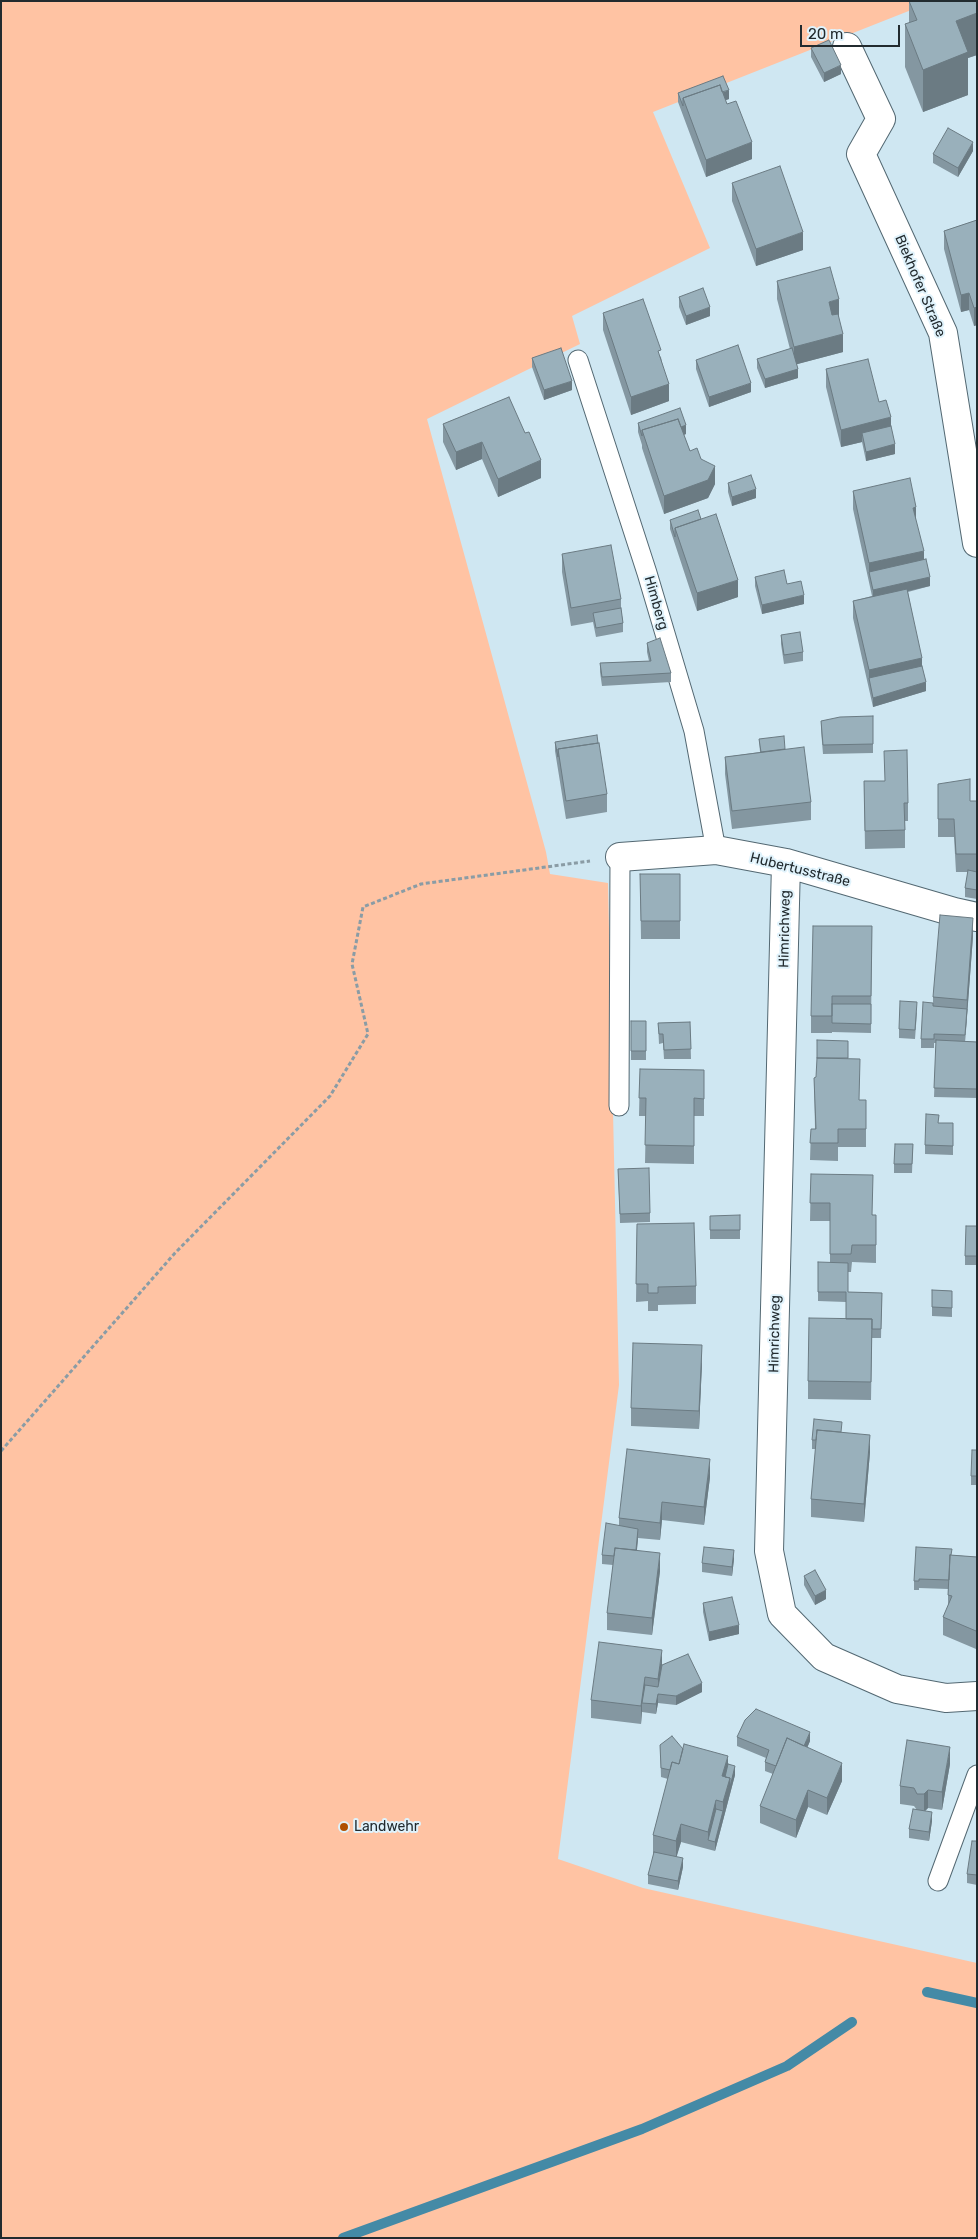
<!DOCTYPE html>
<meta charset="utf-8">
<style>
body{margin:0}
#map{position:relative;width:978px;height:2239px;overflow:hidden;background:#cfe7f2;font-family:Rubik,sans-serif}
canvas{display:block}
.frame{position:absolute;inset:0;border:2px solid #222b2f;pointer-events:none}
.scale{position:absolute;left:800px;top:25px;width:100px;height:22px;box-sizing:border-box;border:2px solid #222b2f;border-top:0;padding-left:6px;font-size:15px;line-height:18px;white-space:nowrap;color:#222b2f;-webkit-text-stroke:4px #e0f3fc;paint-order:stroke}
</style>
<div id="map">
<canvas width="978" height="2239"></canvas>
<div class="frame"></div>
<div class="scale">20 m</div>
</div>
<script>
const c = document.querySelector('canvas').getContext('2d');
c.lineJoin = 'round';
function fill(path, color) { c.fillStyle = color; c.fill(path, 'evenodd'); }
const poly = rows => new Path2D(rows.map(r => 'M' + r).join(''));
function strokePath(path, color, width, dash) { c.strokeStyle = color; c.lineWidth = width; c.lineCap = dash ? 'butt' : 'round'; c.setLineDash(dash || []); c.stroke(path); }
function drawText(font, color, halo, rows, align = 'center') {
  c.font = font + ' Rubik,sans-serif'; c.lineWidth = 4; c.setLineDash([]); c.textBaseline = 'middle'; c.strokeStyle = halo; c.fillStyle = color; for (const [text, x, y, turn = 0] of rows) {
    c.save(); c.translate(x, y); c.rotate((+turn || 0) * Math.PI / 180); c.textAlign = isNaN(turn) ? turn : align; if (halo) c.strokeText(text, 0, 0); c.fillText(text, 0, 0); c.restore();
  }
}
fill(poly([
 [1,1,934,1,653,112,710,248,572,316,580,344,427,419,546,852,550,874,608,883,619,1385,558,1859,643,1888,977,1963,977,2238,1,2238]
]), '#ffc3a3');
strokePath(poly([
 [927,1992,977,2003],
 [343,2238,642,2129,787,2066,852,2022]
]), '#448aa6', 10);
const service = poly([
 [578,360,647,573,694,731,716,850],
 [619,1106,620,857],
 [938,1881,977,1775]
]);
const minor = poly([
 [847,47,881,119,861,154,943,333,977,543],
 [620,857,716,850,786,863,954,912,977,917],
 [786,863,769,1551,782,1614,824,1657,897,1689,946,1698,977,1696]
]);
strokePath(service, '#536872', 21);
strokePath(minor, '#536872', 30);
strokePath(poly([
 [1,1451,175,1253,330,1096,368,1034,352,964,363,907,421,884,590,861]
]), '#8a9ca5', 3, [4, 2.5]);
strokePath(service, '#fff', 19);
strokePath(minor, '#fff', 28);
fill(poly([
 [909,1,977,1,977,55,968,58,968,95,923,112,905,67,905,24,909,23],
 [811,48,841,74,824,82,811,57],
 [678,93,729,99,725,100,752,159,706,177,678,102],
 [973,151,958,177,933,163,933,154],
 [732,183,803,250,756,266,732,201],
 [977,220,977,325,974,326,969,310,961,312,944,249,944,231],
 [777,281,839,317,838,317,843,352,797,364,798,378,765,388,757,368,757,359,790,349,777,299],
 [679,297,710,316,686,325,679,307],
 [603,313,661,357,669,401,631,415,603,330],
 [532,358,572,390,544,400,532,367],
 [696,360,751,392,709,407,696,369],
 [826,369,879,402,891,426,895,454,866,461,862,442,841,447,826,387],
 [509,397,541,478,498,497,482,459,456,470,443,442,443,424],
 [638,423,686,434,684,435,690,451,701,459,715,484,708,498,664,514,642,448,642,445,638,432],
 [728,483,756,498,732,506,728,492],
 [853,491,916,521,924,559,930,586,908,592,922,666,926,691,873,707,853,618,853,601,872,596,853,509],
 [701,519,738,597,697,611,670,529,670,520],
 [562,554,621,599,621,608,623,623,623,632,596,637,593,622,571,626,562,572],
 [755,577,787,584,804,604,762,614,755,586],
 [781,635,803,652,803,661,784,664,781,644],
 [647,643,671,673,671,682,602,686,600,672,600,663,649,661,647,652],
 [873,716,873,753,823,754,821,730,821,721],
 [759,739,785,749,811,802,811,820,732,829,725,774,725,757,760,752],
 [555,742,607,794,607,812,566,819,555,751],
 [864,781,908,803,908,821,905,821,905,848,865,849],
 [938,784,970,801,977,801,977,899,965,897,965,888,968,872,956,872,954,837,938,837],
 [640,874,680,874,680,939,641,939],
 [872,926,871,1033,832,1032,832,1033,811,1033,811,1016],
 [973,936,965,1041,977,1042,977,1098,934,1097,936,1043,934,1043,934,1048,921,1048,921,1039,933,1003,933,997],
 [917,1012,915,1039,899,1038,899,1029],
 [631,1021,646,1021,646,1060,631,1060],
 [690,1022,691,1059,664,1059,663,1043,659,1044,658,1023],
 [848,1058,859,1100,866,1100,866,1147,838,1147,838,1161,810,1160,811,1129,815,1129,814,1078,816,1077],
 [640,1069,704,1070,704,1116,694,1116,694,1164,645,1163,646,1116,639,1116],
 [939,1123,953,1123,953,1155,925,1154,925,1145],
 [913,1144,912,1173,894,1173,894,1164],
 [618,1169,650,1213,650,1222,620,1223],
 [811,1174,873,1215,876,1215,876,1263,852,1262,851,1272,848,1272,848,1292,882,1293,881,1338,872,1338,871,1400,808,1399,808,1381,846,1319,846,1302,818,1301,818,1292,830,1263,830,1221,810,1221],
 [710,1216,740,1230,740,1239,710,1239],
 [637,1224,696,1286,696,1304,658,1305,658,1311,648,1311,648,1301,636,1302],
 [977,1226,977,1265,965,1265,965,1256],
 [932,1290,952,1291,952,1317,932,1316],
 [702,1363,699,1429,631,1426,631,1408],
 [842,1432,870,1452,864,1522,811,1517,811,1499,816,1449,812,1449,812,1440],
 [977,1450,977,1485,971,1485,971,1476],
 [710,1477,704,1525,662,1520,660,1540,638,1538,637,1550,660,1571,652,1635,607,1630,607,1613,613,1565,602,1564,602,1555,619,1525,619,1518],
 [952,1555,977,1557,976,1649,943,1635,943,1617,948,1606,948,1589,919,1588,919,1590,914,1590,914,1581],
 [734,1559,732,1576,702,1572,702,1563],
 [804,1576,826,1599,815,1605,804,1585],
 [703,1603,739,1634,709,1641,703,1612],
 [662,1665,702,1692,676,1705,658,1703,656,1714,642,1712,642,1710,641,1724,591,1718,591,1700],
 [737,1737,810,1741,807,1748,842,1781,827,1815,808,1807,796,1838,760,1823,760,1806,773,1774,765,1771,765,1762,766,1758,737,1746],
 [660,1745,683,1749,728,1764,735,1775,715,1851,681,1842,676,1857,683,1867,678,1890,648,1884,648,1875,654,1853,653,1853,653,1835,668,1779,661,1777],
 [950,1764,942,1810,928,1808,925,1811,932,1821,929,1841,909,1838,909,1829,917,1810,914,1806,900,1804,900,1786],
 [977,1841,977,1885,967,1883,967,1874]
]), '#8497a1');
fill(poly([
 [977,13,977,55,968,58,968,95,923,112,923,70,956,21],
 [841,65,841,74,824,82,824,73],
 [729,90,729,99,689,114,686,106],
 [752,142,752,159,706,177,706,160],
 [973,142,973,151,958,177,958,168],
 [803,232,803,250,756,266,756,249],
 [969,293,969,310,961,312,961,295],
 [839,299,839,317,829,319,829,302],
 [710,307,710,316,686,325,686,316],
 [977,307,977,325,974,326,974,308],
 [843,334,843,352,794,365,794,347],
 [798,369,798,378,765,388,765,379],
 [572,381,572,390,544,400,544,390],
 [751,383,751,392,709,407,709,397],
 [669,384,669,401,631,415,631,397],
 [891,417,891,435,862,433,862,442,841,447,841,430],
 [686,425,686,434,647,446,645,438],
 [482,442,482,459,456,470,456,452],
 [895,444,895,454,866,461,866,452],
 [541,460,541,478,498,497,498,479],
 [715,466,715,484,708,498,664,514,664,496],
 [756,489,756,498,732,506,732,497],
 [916,507,916,525,913,508],
 [924,551,924,569,869,572,869,581,869,563],
 [930,577,930,586,873,599,873,590],
 [738,580,738,597,697,611,697,593],
 [804,595,804,604,762,614,762,605],
 [922,658,922,675,869,678,869,688,869,670],
 [926,682,926,691,873,707,873,698],
 [973,918,973,936,965,1044,967,1000],
 [702,1345,702,1363,699,1429,699,1411],
 [870,1435,870,1452,864,1522,864,1504],
 [710,1459,710,1477,704,1525,704,1507],
 [662,1502,662,1520,660,1540,660,1523],
 [638,1529,638,1538,635,1568,635,1559],
 [734,1550,734,1559,732,1576,732,1567],
 [660,1553,660,1571,652,1635,652,1618],
 [826,1590,826,1599,815,1605,815,1596],
 [739,1625,739,1634,709,1641,709,1632],
 [977,1629,977,1647,976,1649,976,1631],
 [662,1650,662,1668,658,1696,658,1679],
 [645,1677,645,1694,642,1703,642,1710,641,1724,641,1706],
 [702,1683,702,1692,676,1705,676,1696],
 [658,1694,658,1703,656,1714,656,1704],
 [810,1732,810,1741,801,1762,801,1753],
 [950,1747,950,1764,942,1810,942,1792],
 [728,1756,728,1773,725,1785,722,1776],
 [842,1763,842,1781,827,1815,827,1798],
 [735,1766,735,1775,715,1851,715,1842,723,1811,723,1802,730,1778],
 [808,1790,808,1807,796,1838,796,1820],
 [928,1790,928,1808,924,1812,924,1794],
 [716,1800,716,1818,708,1840,708,1849,708,1832],
 [932,1812,932,1821,929,1841,929,1832],
 [681,1824,681,1842,676,1859,676,1841],
 [683,1858,683,1867,678,1890,678,1881]
]), '#6b7b83');
const building = poly([
 [909,1,977,1,977,13,956,21,968,52,923,70,905,24,917,20,909,1],
 [829,40,841,65,824,73,811,48,829,40],
 [723,76,729,90,722,92,720,85,683,98,683,106,678,93,723,76],
 [720,85,727,104,736,101,752,142,706,160,683,98,720,85],
 [948,128,973,142,958,168,933,154,948,128],
 [780,166,803,232,756,249,732,183,780,166],
 [977,220,977,307,974,308,969,293,961,295,944,231,977,220],
 [830,267,839,299,829,302,832,315,838,314,843,334,794,347,777,281,830,267],
 [703,288,710,307,686,316,679,297,703,288],
 [643,299,661,350,658,351,669,384,631,397,603,313,643,299],
 [738,345,751,383,709,397,696,360,738,345],
 [561,348,572,381,544,390,532,358,561,348],
 [792,348,798,369,765,379,757,359,792,348],
 [868,359,879,402,886,400,891,417,841,430,826,369,868,359],
 [509,397,525,433,529,432,541,460,498,479,482,442,456,452,443,424,509,397],
 [680,408,686,425,681,427,678,419,642,430,642,436,638,423,680,408],
 [678,419,690,451,697,448,701,459,715,466,708,480,664,496,642,430,678,419],
 [891,426,895,444,866,452,862,433,891,426],
 [751,475,756,489,732,497,728,483,751,475],
 [910,478,916,507,913,508,924,551,869,563,853,491,910,478],
 [698,510,701,519,675,528,675,537,670,520,698,510],
 [716,514,738,580,697,593,675,528,716,514],
 [611,545,621,599,571,608,562,554,611,545],
 [926,559,930,577,873,590,869,572,926,559],
 [784,570,787,584,801,581,804,595,762,605,755,577,784,570],
 [907,589,922,658,869,670,853,601,907,589],
 [621,608,623,623,596,628,593,613,621,608],
 [800,632,803,652,784,655,781,635,800,632],
 [660,638,671,673,602,677,600,663,651,661,647,643,660,638],
 [922,666,926,682,873,698,869,678,922,666],
 [873,716,873,744,823,745,821,721,840,717,873,716],
 [597,735,598,743,558,749,558,757,555,742,597,735],
 [784,736,785,749,761,752,759,739,784,736],
 [599,743,607,794,566,801,558,749,599,743],
 [804,747,811,802,732,811,725,757,804,747],
 [907,750,908,803,904,803,905,830,865,831,864,781,885,781,884,751,907,750],
 [970,779,970,801,977,801,977,854,956,854,954,819,938,819,938,784,970,779],
 [968,870,977,872,977,890,965,888,968,870],
 [640,874,680,874,680,921,641,921,640,874],
 [940,915,973,918,967,1000,933,997,940,915],
 [813,926,872,926,871,996,832,996,832,1016,811,1016,813,926],
 [900,1001,917,1002,915,1030,899,1029,900,1001],
 [923,1002,933,1003,933,1006,967,1009,965,1035,934,1034,934,1039,921,1039,923,1002],
 [832,1004,871,1004,871,1024,832,1023,832,1004],
 [631,1021,646,1021,646,1051,631,1051,631,1021],
 [690,1022,691,1049,664,1050,663,1034,659,1034,658,1023,690,1022],
 [817,1040,848,1041,848,1058,817,1058,817,1040],
 [936,1040,977,1042,977,1089,934,1088,936,1040],
 [817,1058,860,1059,859,1100,866,1100,866,1129,838,1129,838,1143,810,1143,811,1129,816,1129,814,1078,816,1077,817,1058],
 [640,1069,704,1070,704,1099,694,1098,694,1146,645,1145,646,1098,639,1098,640,1069],
 [926,1114,939,1115,938,1123,953,1123,953,1146,925,1145,926,1114],
 [895,1144,913,1144,912,1164,894,1164,895,1144],
 [649,1168,650,1213,620,1214,618,1169,649,1168],
 [811,1174,873,1175,872,1215,876,1215,876,1245,852,1245,851,1254,830,1254,830,1203,810,1203,811,1174],
 [740,1215,740,1230,710,1230,710,1216,740,1215],
 [694,1223,696,1286,658,1287,658,1293,648,1293,648,1284,636,1284,637,1224,694,1223],
 [966,1226,977,1226,977,1256,965,1256,966,1226],
 [818,1262,848,1263,848,1292,882,1293,881,1329,872,1329,872,1319,846,1319,846,1292,818,1292,818,1262],
 [932,1290,952,1291,952,1308,932,1307,932,1290],
 [809,1318,872,1319,871,1382,808,1381,809,1318],
 [633,1343,702,1345,699,1411,631,1408,633,1343],
 [814,1419,842,1422,841,1432,817,1430,816,1440,812,1440,814,1419],
 [817,1430,870,1435,864,1504,811,1499,817,1430],
 [627,1449,710,1459,704,1507,662,1502,660,1523,619,1518,627,1449],
 [972,1450,977,1450,977,1476,971,1476,972,1450],
 [606,1523,638,1529,636,1550,615,1548,614,1556,602,1555,606,1523],
 [704,1547,734,1550,732,1567,702,1563,704,1547],
 [916,1547,952,1549,951,1555,950,1555,949,1580,919,1579,919,1581,914,1581,916,1547],
 [615,1548,660,1553,652,1618,607,1613,615,1548],
 [950,1555,977,1557,977,1629,976,1631,943,1617,952,1596,948,1595,950,1555],
 [815,1570,826,1590,815,1596,804,1576,815,1570],
 [732,1597,739,1625,709,1632,703,1603,732,1597],
 [599,1642,662,1650,658,1679,645,1677,641,1706,591,1700,599,1642],
 [688,1654,702,1683,676,1696,658,1694,656,1704,642,1703,645,1685,658,1687,662,1665,688,1654],
 [756,1709,810,1732,804,1746,787,1738,776,1766,765,1762,769,1750,737,1737,745,1720,756,1709],
 [672,1736,683,1749,679,1764,672,1762,670,1770,661,1768,660,1745,672,1736],
 [787,1738,842,1763,827,1798,808,1790,796,1820,760,1806,787,1738],
 [907,1740,950,1747,942,1792,928,1790,924,1794,917,1794,914,1788,900,1786,907,1740],
 [684,1744,728,1756,722,1776,730,1778,723,1802,716,1800,708,1832,681,1824,676,1841,653,1835,672,1762,679,1764,684,1744],
 [728,1764,735,1766,730,1787,730,1778,725,1777,728,1764],
 [716,1809,723,1811,715,1842,708,1840,716,1809],
 [913,1809,932,1812,929,1832,909,1829,913,1809],
 [972,1841,977,1841,977,1875,967,1874,972,1841],
 [654,1852,683,1858,678,1881,648,1875,654,1852]
]);
fill(building, '#99b0bb');
strokePath(building, '#6b7b83', 1);
for (const [x, y, r, color] of [
 [344,1827,5,"#af5002"]
]) { const dot = new Path2D(); dot.arc(x, y, r, 0, 2 * Math.PI); c.fillStyle = color; c.fill(dot); strokePath(dot, '#e0f3fc', 2); }
drawText('14px', '#222b2f', '#e0f3fc', [
 ["Biekhofer Straße",920,286,67],
 ["Himberg",656,603,74],
 ["Hubertusstraße",800,870,14],
 ["Himrichweg",785,929,-89],
 ["Himrichweg",775,1334,-89]
]);
drawText('14px', '#222b2f', '#e0f3fc', [
 ["Landwehr",354,1827]
], 'left');
</script>
